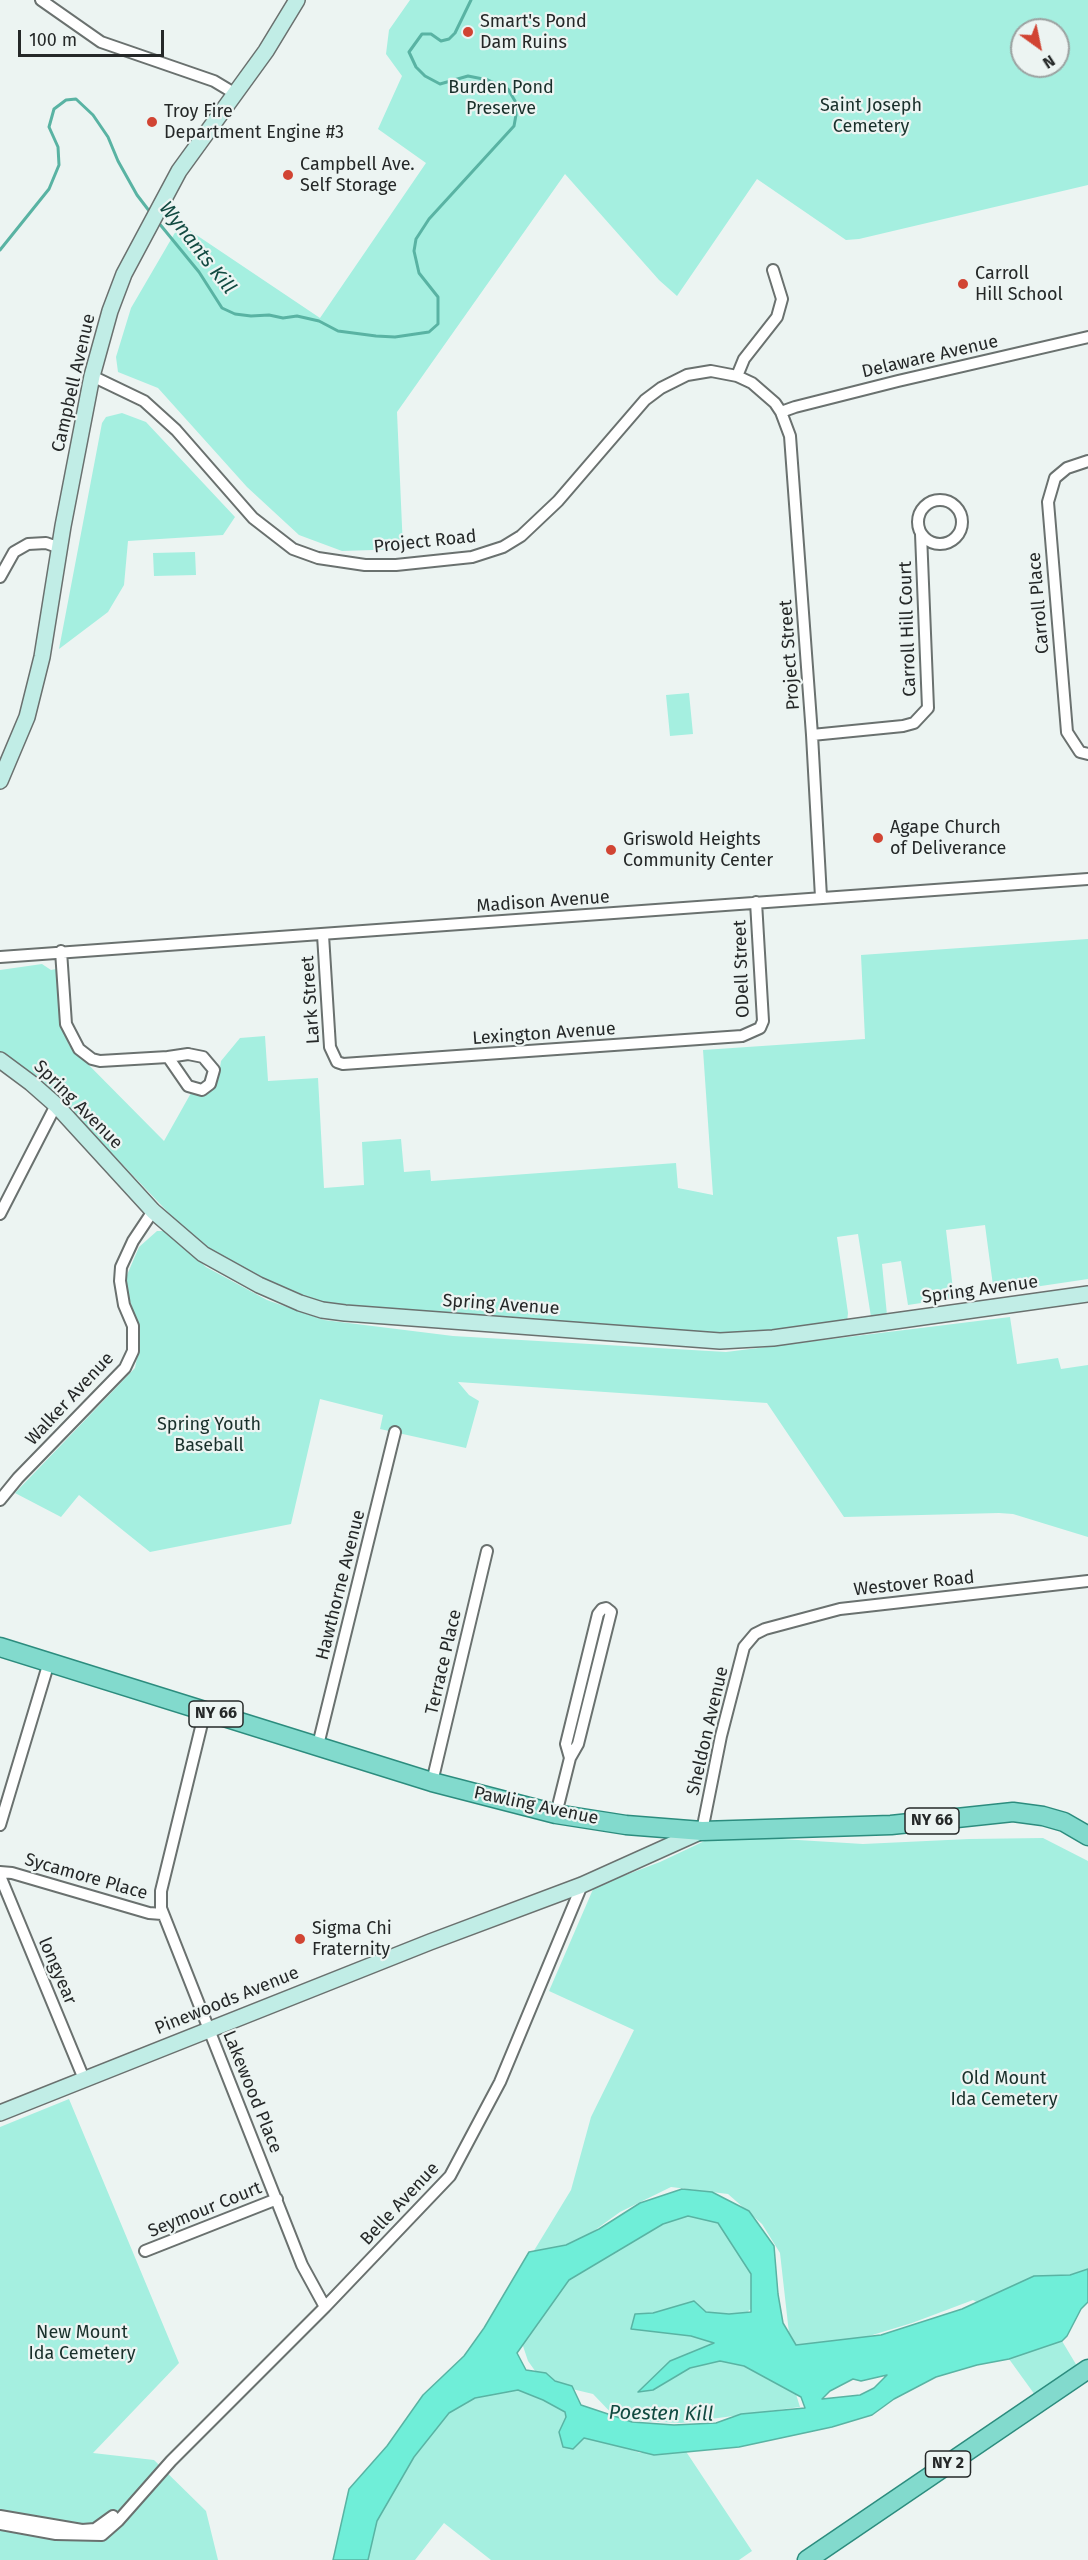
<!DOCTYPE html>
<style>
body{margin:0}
#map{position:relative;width:1088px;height:2560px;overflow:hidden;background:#ecf4f2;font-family:"Fira Sans",sans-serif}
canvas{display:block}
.north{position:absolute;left:1010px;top:18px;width:60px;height:60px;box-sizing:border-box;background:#ecf4f2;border:2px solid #9ca2a1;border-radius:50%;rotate:147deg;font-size:16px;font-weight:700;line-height:24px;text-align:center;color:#252828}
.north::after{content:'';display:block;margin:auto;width:21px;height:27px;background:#d14433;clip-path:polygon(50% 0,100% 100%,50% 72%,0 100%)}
.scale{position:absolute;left:18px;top:30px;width:146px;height:27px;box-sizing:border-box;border:3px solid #252828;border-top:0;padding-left:8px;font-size:18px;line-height:21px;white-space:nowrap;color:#252828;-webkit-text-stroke:4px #ecf4f2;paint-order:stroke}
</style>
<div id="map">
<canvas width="1088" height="2560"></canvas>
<div class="north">N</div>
<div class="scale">100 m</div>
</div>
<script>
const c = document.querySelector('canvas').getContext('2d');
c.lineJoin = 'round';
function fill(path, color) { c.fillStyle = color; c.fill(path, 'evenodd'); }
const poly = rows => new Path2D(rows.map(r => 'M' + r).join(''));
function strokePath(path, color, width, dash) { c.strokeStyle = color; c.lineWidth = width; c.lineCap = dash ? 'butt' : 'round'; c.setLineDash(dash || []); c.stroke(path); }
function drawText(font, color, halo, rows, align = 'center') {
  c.font = font + ' "Fira Sans",sans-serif'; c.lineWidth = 4.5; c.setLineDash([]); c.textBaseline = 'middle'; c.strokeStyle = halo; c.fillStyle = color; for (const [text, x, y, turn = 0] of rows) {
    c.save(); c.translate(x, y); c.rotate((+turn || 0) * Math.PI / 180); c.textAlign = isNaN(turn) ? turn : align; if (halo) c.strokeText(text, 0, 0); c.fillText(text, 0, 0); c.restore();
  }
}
fill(poly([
 [410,0,1088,0,1088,185,859,239,846,240,757,179,677,296,659,280,565,174,397,412,403,549,342,551,299,535,247,487,158,388,118,372,116,357,131,308,180,224,320,318,426,163,378,129,402,76,386,54,389,30],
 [1022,30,1058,30,1058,66,1022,66],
 [122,413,146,422,235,517,223,535,128,541,124,585,108,612,59,649,102,423,106,417],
 [195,552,196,575,154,576,153,553],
 [689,693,693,734,670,736,666,695],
 [1088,939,1088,1279,994,1293,985,1225,946,1230,954,1298,908,1305,901,1261,882,1264,887,1315,871,1317,858,1234,837,1237,848,1313,847,1322,802,1328,723,1336,331,1306,293,1295,245,1272,205,1247,183,1228,40,1078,0,1052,0,970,42,964,51,970,56,969,60,1024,69,1045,164,1141,191,1093,198,1095,213,1089,218,1080,221,1061,240,1038,265,1036,268,1081,318,1078,324,1188,364,1185,362,1142,401,1139,404,1172,430,1170,431,1181,676,1163,678,1188,713,1195,703,1050,865,1039,861,955],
 [157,1231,167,1231,206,1267,267,1300,324,1320,453,1336,726,1352,1010,1317,1017,1364,1058,1358,1061,1369,1088,1365,1088,1537,1013,1514,999,1513,844,1517,767,1403,458,1382,469,1395,479,1401,466,1448,380,1429,383,1415,320,1399,291,1524,150,1552,79,1495,61,1517,15,1493,135,1368,139,1348,136,1319,124,1282,139,1247],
 [713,1837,782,1839,863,1844,969,1839,1043,1838,1088,1861,1088,2269,1040,2286,1034,2276,978,2303,973,2300,912,2323,846,2343,791,2351,780,2253,762,2224,728,2194,671,2187,620,2212,562,2254,502,2303,571,2190,591,2117,634,2030,549,1991,594,1887,660,1862],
 [69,2099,179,2363,93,2453,154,2460,206,2511,218,2560,0,2560,0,2127],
 [691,2214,722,2223,754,2272,753,2307,714,2341,795,2391,800,2407,681,2423,618,2420,593,2394,543,2382,528,2361,515,2322,549,2284,657,2222],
 [1062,2341,1077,2366,1035,2395,1009,2359],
 [518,2387,566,2410,587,2434,640,2453,685,2450,752,2551,739,2560,491,2560,444,2523,415,2560,364,2560,377,2516,408,2460,447,2412,474,2394]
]), '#a5efe0');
const water = poly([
 [682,2189,712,2192,749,2211,774,2246,778,2294,783,2323,796,2345,881,2335,962,2309,1034,2276,1070,2275,1088,2269,1088,2302,1081,2309,1067,2336,1062,2341,1009,2359,977,2365,936,2377,894,2399,872,2415,832,2427,739,2447,654,2455,584,2438,573,2449,563,2447,559,2432,566,2417,565,2412,543,2400,518,2390,475,2398,449,2413,414,2457,377,2521,368,2560,333,2560,349,2489,387,2446,423,2395,464,2356,484,2328,529,2252,566,2245,599,2229,640,2203,682,2189],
 [688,2216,718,2223,751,2274,751,2312,729,2314,706,2312,694,2301,653,2313,635,2314,631,2329,691,2336,714,2343,670,2361,638,2392,653,2390,690,2368,720,2361,744,2366,801,2397,805,2408,741,2414,716,2423,674,2425,632,2422,581,2405,572,2386,555,2381,546,2373,526,2370,517,2353,569,2280,663,2224,688,2216],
 [887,2375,874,2388,860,2395,822,2399,830,2391,853,2379,861,2381,887,2375]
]);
fill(water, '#6feed8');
strokePath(water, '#59b3a3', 1.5);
strokePath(poly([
 [158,222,199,272,222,308,235,314,251,316,269,315,283,318,297,316,319,321,338,331,376,336,395,337,429,332,438,324,438,297,419,273,414,251,416,239,429,219,514,126,516,115,515,101,508,89,488,80,468,76,440,84,425,76,416,67,409,52,422,34,431,34,441,41,449,39,455,33,471,0],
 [0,250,49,189,59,165,58,147,49,127,54,109,66,100,76,99,93,115,108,137,118,161,137,195,150,212]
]), '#59b3a3', 3);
const street = poly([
 [41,0,101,42,214,81,234,93],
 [92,376,144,401,176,430,253,518,293,549,318,558,365,565,396,565,472,557,503,547,521,536,558,501,645,400,661,388,687,375,711,371,737,376,752,383,775,403,781,412,790,436,812,735,821,897],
 [737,376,744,359,777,317,782,299,773,270],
 [781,412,795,407,898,381,1088,337],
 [1088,461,1067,468,1055,478,1048,502,1067,732,1080,752,1088,754],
 '918 522a22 22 0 1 1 44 0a22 22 0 1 1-44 0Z',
 [0,577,14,552,28,544,46,543,60,548],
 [812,735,903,726,914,723,928,708,921,534],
 [323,935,330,1047,337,1062,343,1064,742,1036,760,1028,763,1021,756,902],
 [61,951,66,1024,79,1049,92,1059,100,1061,168,1057],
 [0,957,1088,879],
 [188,1054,203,1057,214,1070,210,1084,202,1090,188,1086,168,1057,188,1054],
 [0,1214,56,1105],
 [0,1500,18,1478,125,1368,133,1351,133,1326,124,1305,120,1281,121,1267,133,1241,153,1211],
 [205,1711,161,1891,161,1908,302,2265,325,2307],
 [318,1745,395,1432],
 [432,1782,487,1551],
 [556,1814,570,1758,578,1744,611,1612,606,1608,602,1609,598,1614,566,1744,570,1758],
 [0,1825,49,1662],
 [702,1831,721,1736,744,1647,755,1634,765,1629,840,1609,1088,1581],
 [0,1872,12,1873,149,1913,162,1914],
 [0,1876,84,2079],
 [145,2251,277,2199],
 [0,2516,82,2530,95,2529,113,2516],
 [0,2524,56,2534,102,2535,118,2521,171,2461,325,2307,450,2176,500,2082,582,1885]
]);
const secondary = poly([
 [0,781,27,717,42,657,63,526,92,376,110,311,124,274,179,171,266,51,297,0],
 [0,1060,31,1083,56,1105,153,1211,203,1254,259,1285,300,1303,322,1310,345,1313,720,1341,773,1338,1088,1294],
 [0,2113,430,1942,582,1885,702,1831]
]);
const primary = poly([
 [0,1647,432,1782,556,1814,626,1825,702,1831,891,1825,1013,1812,1043,1816,1064,1822,1088,1836],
 [807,2560,1088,2369]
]);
strokePath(street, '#6a716f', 14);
strokePath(secondary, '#6a716f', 18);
strokePath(primary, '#2c8c7e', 21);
strokePath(street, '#fff', 10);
strokePath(secondary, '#c1ede6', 15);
strokePath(primary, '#82dacd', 18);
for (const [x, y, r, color] of [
 [468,32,6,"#d14433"],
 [152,122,6,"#d14433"],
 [288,175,6,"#d14433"],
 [963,284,6,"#d14433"],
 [878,838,6,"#d14433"],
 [611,850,6,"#d14433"],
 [300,1939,6,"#d14433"]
]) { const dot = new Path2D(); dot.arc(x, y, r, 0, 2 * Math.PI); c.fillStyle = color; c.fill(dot); strokePath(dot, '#ecf4f2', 2); }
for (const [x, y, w] of [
 [216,1714,54],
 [932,1821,54],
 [948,2464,45]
]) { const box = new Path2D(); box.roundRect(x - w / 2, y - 13, w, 26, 4.5); c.fillStyle = '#ecf4f2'; c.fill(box); strokePath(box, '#252828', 1.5); }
drawText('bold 16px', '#252828', null, [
 ["NY 66",216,1714],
 ["NY 66",932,1821],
 ["NY 2",948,2464]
]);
drawText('18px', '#252828', '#ecf4f2', [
 ["Smart's Pond",480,22],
 ["Dam Ruins",480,43],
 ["Troy Fire",164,112],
 ["Department Engine #3",164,133],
 ["Campbell Ave.",300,165],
 ["Self Storage",300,186],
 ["Carroll",975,274],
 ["Hill School",975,295],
 ["Agape Church",890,828],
 ["of Deliverance",890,849],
 ["Griswold Heights",623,840],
 ["Community Center",623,861],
 ["Sigma Chi",312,1929],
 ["Fraternity",312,1950]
], 'left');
drawText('18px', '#182f2a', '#ecf4f2', [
 ["Burden Pond",501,88],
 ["Preserve",501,109],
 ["Saint Joseph",871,106],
 ["Cemetery",871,127],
 ["Spring Youth",209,1425],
 ["Baseball",209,1446],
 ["Old Mount",1004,2079],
 ["Ida Cemetery",1004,2100],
 ["New Mount",82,2333],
 ["Ida Cemetery",82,2354]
]);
drawText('18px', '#252828', '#ecf4f2', [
 ["Delaware Avenue",930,357,-13],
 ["Campbell Avenue",74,383,-77],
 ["Project Road",425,542,-6],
 ["Carroll Place",1039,603,-95],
 ["Carroll Hill Court",908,629,-92],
 ["Project Street",790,655,-94],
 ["Madison Avenue",543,902,-4],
 ["ODell Street",742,969,-92],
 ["Lark Street",311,1000,-94],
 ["Lexington Avenue",544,1034,-4],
 ["Spring Avenue",78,1105,45],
 ["Spring Avenue",980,1290,-8],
 ["Spring Avenue",501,1305,4],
 ["Walker Avenue",70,1399,-47],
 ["Westover Road",914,1584,-6],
 ["Hawthorne Avenue",341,1585,-76],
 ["Terrace Place",444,1662,-77],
 ["Sheldon Avenue",708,1731,-77],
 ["Pawling Avenue",536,1806,12],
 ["Sycamore Place",86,1877,16],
 ["longyear",57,1971,67],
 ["Pinewoods Avenue",227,2001,-22],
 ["Lakewood Place",252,2092,68],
 ["Belle Avenue",400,2204,-47],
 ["Seymour Court",205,2210,-22]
]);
drawText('italic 20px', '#114a41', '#ecf4f2', [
 ["Wynants Kill",197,248,52],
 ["Poesten Kill",661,2414,1]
]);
</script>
